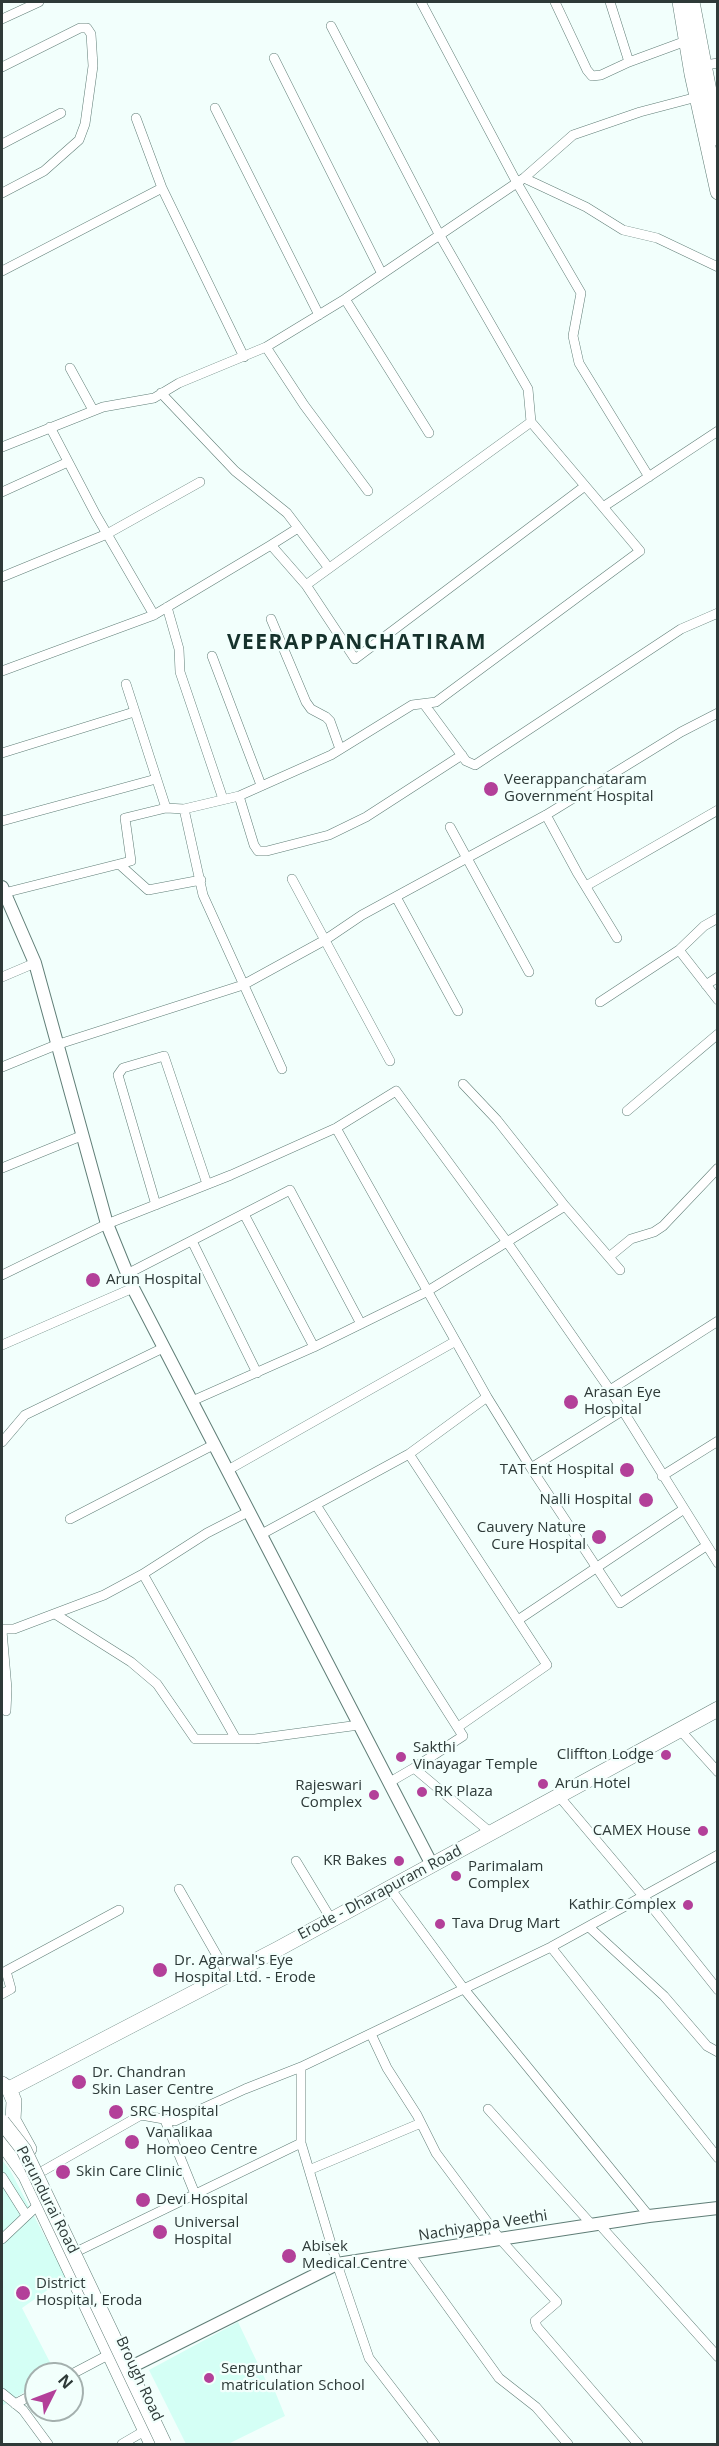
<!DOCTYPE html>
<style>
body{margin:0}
#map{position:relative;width:719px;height:2446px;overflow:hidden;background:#f2fffc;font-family:"Open Sans",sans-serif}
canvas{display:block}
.frame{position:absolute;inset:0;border:3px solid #2e3a38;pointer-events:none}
.north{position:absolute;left:24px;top:2362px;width:60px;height:60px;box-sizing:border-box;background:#f2fffc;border:2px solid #a4b0ae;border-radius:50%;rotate:48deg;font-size:16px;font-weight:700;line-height:24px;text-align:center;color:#2e3a38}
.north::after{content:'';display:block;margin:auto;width:21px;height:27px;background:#b34099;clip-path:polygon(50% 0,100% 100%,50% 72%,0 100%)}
</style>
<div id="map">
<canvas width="719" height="2446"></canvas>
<div class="frame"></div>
<div class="north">N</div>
</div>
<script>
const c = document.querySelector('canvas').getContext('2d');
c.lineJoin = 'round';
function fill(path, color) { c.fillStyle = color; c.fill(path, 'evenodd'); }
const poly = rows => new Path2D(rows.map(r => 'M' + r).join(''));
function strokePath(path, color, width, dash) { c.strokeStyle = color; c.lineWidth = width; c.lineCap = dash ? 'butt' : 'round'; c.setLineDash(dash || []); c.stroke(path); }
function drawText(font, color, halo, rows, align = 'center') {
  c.font = font + ' "Open Sans",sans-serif'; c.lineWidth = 4.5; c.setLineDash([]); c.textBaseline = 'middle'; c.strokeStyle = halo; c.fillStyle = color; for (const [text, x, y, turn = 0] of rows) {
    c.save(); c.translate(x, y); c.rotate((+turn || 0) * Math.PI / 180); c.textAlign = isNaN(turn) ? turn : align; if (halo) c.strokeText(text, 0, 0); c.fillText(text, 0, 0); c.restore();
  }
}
fill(poly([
 [2,2160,10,2170,66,2277,22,2308,56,2374,36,2374,36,2385,2,2406],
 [238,2322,268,2385,272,2384,285,2416,228,2444,186,2444,149,2370]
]), '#d4fff5');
const minor = poly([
 [421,2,517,183,581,293,573,336,579,363,649,477],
 [555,2,587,70,592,76,601,75,629,62,686,41],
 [610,2,629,62],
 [2,19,39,2],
 [331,26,439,234,528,389,531,422],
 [274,58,382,274],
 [699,66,718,63],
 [2,67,80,28,87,28,91,34,93,66,85,124,79,140,44,171,2,193],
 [215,108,319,315],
 [136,118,162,188],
 [2,144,61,113],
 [524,178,586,207,623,230,657,238,718,267],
 [2,271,162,188,244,357],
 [345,299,429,433],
 [266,347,304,405,368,491],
 [70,368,93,410],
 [161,393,235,471,287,513,328,567],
 [50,427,96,515,154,615],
 [2,447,103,407,154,398,179,383,266,347,345,299,524,178,573,135,640,112,697,97],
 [2,492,68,462],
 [271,545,298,528],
 [2,577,107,534,200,482],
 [306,585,355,659,585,486],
 [167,607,179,649,180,672,223,799],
 [271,619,306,702,311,709,326,717,330,721,340,749],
 [212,656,261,785],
 [2,671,154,615,271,545,306,585,531,422,603,507,718,431],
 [126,684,166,808],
 [424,704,466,761,475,765,681,629,718,613],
 [2,753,134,712],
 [239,796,254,845,258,851,267,851,329,835,366,817,462,755],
 [184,809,203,895,282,1069],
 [546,815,578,874,617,938],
 [2,821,156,779],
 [450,827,529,972],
 [119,864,148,890,201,880],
 [292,879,390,1061],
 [586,886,718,810],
 [4,893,131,861,125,818,166,808,184,809,239,796,331,755,412,705,436,702,640,551,603,507],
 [396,897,458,1011],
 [679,950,718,1000],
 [2,977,35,963],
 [706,985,718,977],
 [600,1002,679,950,704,926,718,918],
 [2,1067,56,1045,243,985,325,940,362,915,546,815,681,732,718,713],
 [627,1111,718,1034],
 [336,1128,487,1397],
 [2,1168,81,1136],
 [156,1205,118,1075,123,1068,164,1056,207,1184],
 [565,1206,620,1270],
 [244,1214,314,1347],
 [192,1241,257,1373],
 [609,1257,631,1239,654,1232,663,1226,718,1168],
 [127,1274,290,1190,361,1324],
 [2,1275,107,1224,231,1175,336,1128,396,1091,507,1242,610,1390,718,1563],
 [2,1345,133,1288],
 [610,1390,718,1321],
 [192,1401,314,1347,426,1292,565,1206,497,1120,463,1084],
 [2,1442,25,1415,163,1348],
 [409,1454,487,1397,531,1468,622,1411],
 [531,1468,620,1603,706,1546],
 [228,1470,454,1342],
 [662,1476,718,1441],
 [316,1505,463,1736,414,1768,491,1833],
 [70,1519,215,1444],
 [260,1535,409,1454,547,1665,458,1727],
 [143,1574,236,1739],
 [55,1614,131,1662,157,1684,195,1739,255,1739,359,1725],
 [518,1620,684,1509],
 [2,1629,14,1629,104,1595,143,1574,207,1533,248,1512],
 [2,1631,7,1689,6,1711],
 [680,1730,718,1772],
 [390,1782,414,1768],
 [558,1795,644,1897,718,1990],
 [296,1861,331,1919],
 [389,1887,464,1989,649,2216],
 [179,1889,228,1975],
 [589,1927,664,1996,707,2046,718,2052],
 [551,1947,718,2158],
 [2,1994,11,1989,6,1971,119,1910],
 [371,2034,387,2068,417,2115,436,2153,500,2239,557,2302,535,2321,537,2327,638,2444],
 [488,2109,592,2225],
 [165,2120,195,2194],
 [309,2170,421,2123],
 [41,2172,141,2115,175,2121,245,2089,301,2067],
 [2,2177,26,2215],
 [599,2224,718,2357],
 [2,2239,39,2204],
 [78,2251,301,2143],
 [409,2253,499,2378,536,2407,568,2444],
 [72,2374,110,2354],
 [2,2393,23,2410,48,2444],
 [15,2404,36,2393],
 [122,2444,146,2430],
 [435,2444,369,2358,337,2264,301,2143,301,2067,551,1947,718,1855]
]);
const tertiary = poly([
 [2,887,35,963,107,1224,133,1288,432,1865],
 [121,2372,337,2264,649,2216,718,2208]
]);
const primary = poly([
 [680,2,692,74,718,192],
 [692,2,718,138],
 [2,2084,9,2089,14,2101,13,2120,7,2128],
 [9,2089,278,1949,718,1709],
 [13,2120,29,2149],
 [2,2142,26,2176,152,2444]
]);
strokePath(minor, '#607e77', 10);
strokePath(tertiary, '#607e77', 14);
strokePath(primary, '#607e77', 16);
strokePath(minor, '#fff', 9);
strokePath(tertiary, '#fff', 12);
strokePath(primary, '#fff', 15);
const primaryBridge = poly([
 [2,2122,24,2150,164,2444]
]);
strokePath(primaryBridge, '#607e77', 16, []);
strokePath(primaryBridge, '#fff', 15);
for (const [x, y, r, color] of [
 [491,789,8,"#b34099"],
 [93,1280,8,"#b34099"],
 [571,1402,8,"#b34099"],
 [627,1470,8,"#b34099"],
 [646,1500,8,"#b34099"],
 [599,1537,8,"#b34099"],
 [666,1755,6,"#b34099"],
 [401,1757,6,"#b34099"],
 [543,1784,6,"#b34099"],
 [422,1792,6,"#b34099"],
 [374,1795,6,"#b34099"],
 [703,1831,6,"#b34099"],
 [399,1861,6,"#b34099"],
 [456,1876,6,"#b34099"],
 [688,1905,6,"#b34099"],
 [440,1924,6,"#b34099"],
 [160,1970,8,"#b34099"],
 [79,2082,8,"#b34099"],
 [116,2112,8,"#b34099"],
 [132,2142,8,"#b34099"],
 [63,2172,8,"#b34099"],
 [143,2200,8,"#b34099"],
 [160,2232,8,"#b34099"],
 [289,2256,8,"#b34099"],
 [23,2293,8,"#b34099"],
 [209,2378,6,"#b34099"]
]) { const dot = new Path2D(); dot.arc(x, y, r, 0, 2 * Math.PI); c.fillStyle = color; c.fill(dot); strokePath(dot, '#f2fffc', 2); }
drawText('15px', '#2e3a38', '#f2fffc', [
 ["Veerappanchataram",504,780],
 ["Government Hospital",504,797],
 ["Arun Hospital",106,1280],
 ["Arasan Eye",584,1393],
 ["Hospital",584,1410],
 ["TAT Ent Hospital",614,1470,"right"],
 ["Nalli Hospital",632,1500,"right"],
 ["Cauvery Nature",586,1528,"right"],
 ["Cure Hospital",586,1545,"right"],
 ["Sakthi",413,1748],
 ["Vinayagar Temple",413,1765],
 ["Cliffton Lodge",654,1755,"right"],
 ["Arun Hotel",555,1784],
 ["Rajeswari",362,1786,"right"],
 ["Complex",362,1803,"right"],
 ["RK Plaza",434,1792],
 ["CAMEX House",691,1831,"right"],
 ["KR Bakes",387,1861,"right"],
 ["Parimalam",468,1867],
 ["Complex",468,1884],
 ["Kathir Complex",676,1905,"right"],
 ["Tava Drug Mart",452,1924],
 ["Dr. Agarwal's Eye",174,1961],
 ["Hospital Ltd. - Erode",174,1978],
 ["Dr. Chandran",92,2073],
 ["Skin Laser Centre",92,2090],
 ["SRC Hospital",130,2112],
 ["Vanalikaa",146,2133],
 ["Homoeo Centre",146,2150],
 ["Skin Care Clinic",76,2172],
 ["Devi Hospital",156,2200],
 ["Universal",174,2223],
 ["Hospital",174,2240],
 ["Abisek",302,2247],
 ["Medical Centre",302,2264],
 ["District",36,2284],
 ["Hospital, Eroda",36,2301],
 ["Sengunthar",221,2369],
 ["matriculation School",221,2386]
], 'left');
drawText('15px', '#2e3a38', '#f2fffc', [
 ["Erode - Dharapuram Road",380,1893,-28],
 ["Perundurai Road",47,2200,63],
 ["Nachiyappa Veethi",483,2226,-9],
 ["Brough Road",139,2379,65]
]);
c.letterSpacing = '1.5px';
drawText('bold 21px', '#16322c', '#f2fffc', [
 ["VEERAPPANCHATIRAM",357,643]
]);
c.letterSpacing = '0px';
</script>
